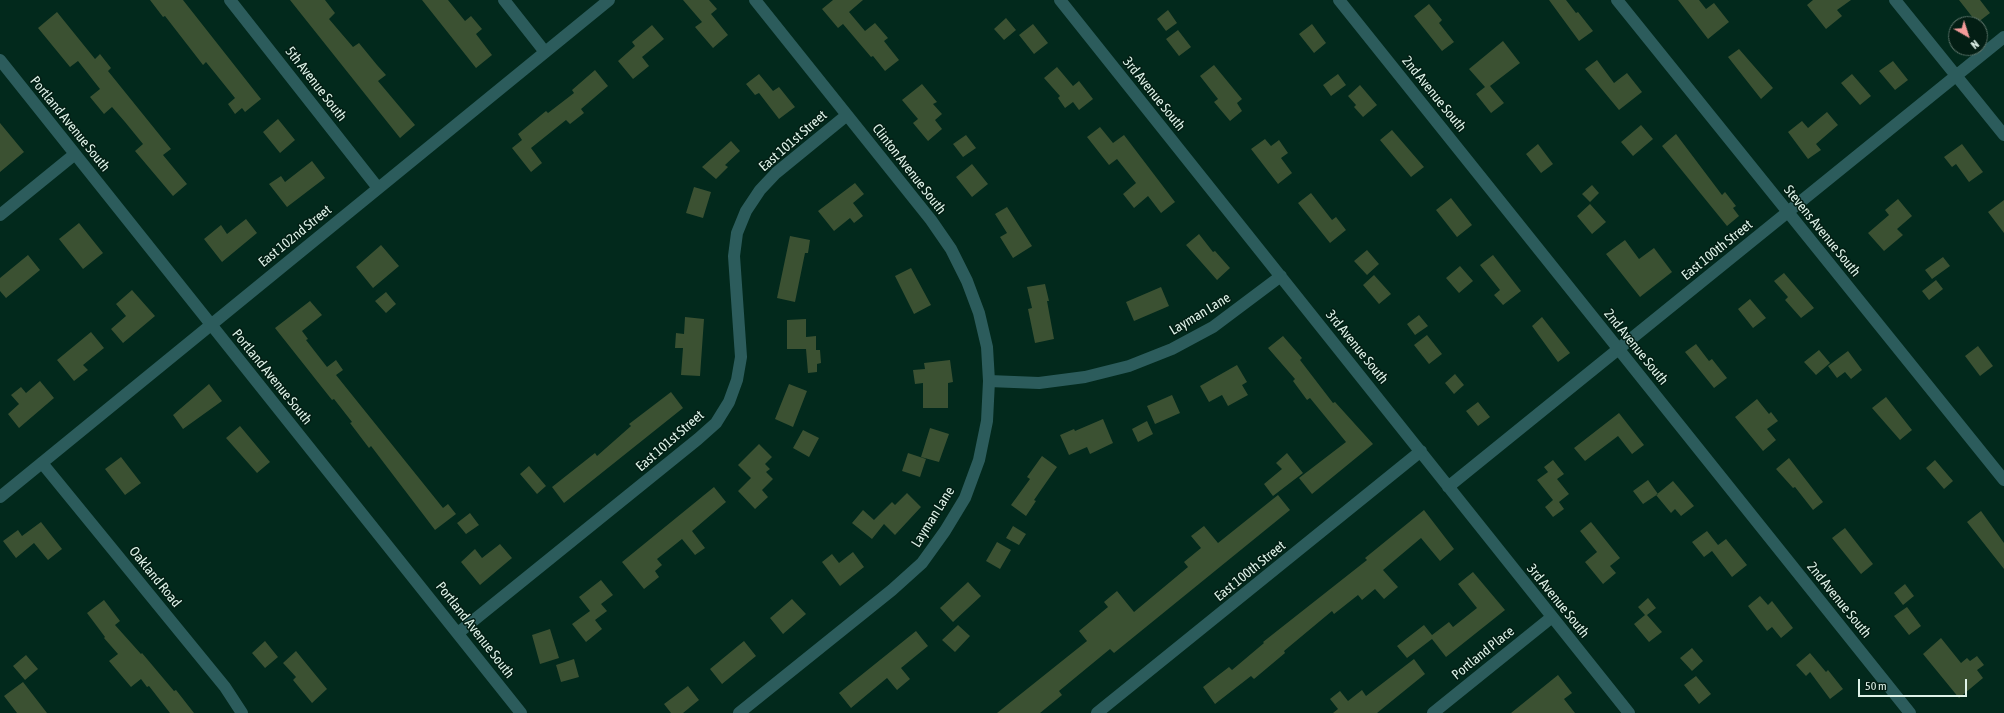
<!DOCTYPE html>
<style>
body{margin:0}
#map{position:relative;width:2004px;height:713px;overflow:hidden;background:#02291c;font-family:"Asap Condensed",sans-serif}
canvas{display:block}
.north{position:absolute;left:1948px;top:16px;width:40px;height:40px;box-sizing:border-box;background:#031e14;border:1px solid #5b7369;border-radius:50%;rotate:141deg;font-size:11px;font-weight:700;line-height:16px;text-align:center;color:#def2e8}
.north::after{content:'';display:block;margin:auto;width:14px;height:18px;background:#f59b9a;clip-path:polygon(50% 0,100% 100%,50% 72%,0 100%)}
.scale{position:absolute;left:1858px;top:679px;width:109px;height:18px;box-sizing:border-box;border:2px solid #def2e8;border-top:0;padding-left:5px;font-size:12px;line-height:14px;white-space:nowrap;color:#def2e8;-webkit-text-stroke:3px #031e14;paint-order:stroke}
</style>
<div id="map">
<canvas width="2004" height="713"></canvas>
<div class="north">N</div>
<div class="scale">50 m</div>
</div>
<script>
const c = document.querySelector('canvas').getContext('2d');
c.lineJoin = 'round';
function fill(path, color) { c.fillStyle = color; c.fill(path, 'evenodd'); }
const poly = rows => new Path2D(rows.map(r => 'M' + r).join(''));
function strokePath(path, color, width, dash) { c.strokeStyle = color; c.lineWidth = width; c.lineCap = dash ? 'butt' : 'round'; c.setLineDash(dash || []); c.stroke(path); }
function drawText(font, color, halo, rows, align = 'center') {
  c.font = font + ' "Asap Condensed",sans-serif'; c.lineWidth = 3; c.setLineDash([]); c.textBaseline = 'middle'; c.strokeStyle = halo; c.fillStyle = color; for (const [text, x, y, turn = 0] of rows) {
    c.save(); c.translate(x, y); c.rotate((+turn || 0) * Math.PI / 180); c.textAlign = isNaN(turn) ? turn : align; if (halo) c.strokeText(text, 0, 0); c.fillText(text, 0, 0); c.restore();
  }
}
fill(poly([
 [150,0,183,0,261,99,245,112,242,108,235,114,228,104,235,98,206,62,203,65,165,16,163,17],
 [290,0,325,0,335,13,329,19,353,47,359,43,377,65,386,75,378,81,415,125,400,138],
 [422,0,448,0,465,21,471,16,482,29,476,34,492,55,476,68],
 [683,0,709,0,717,9,711,14,728,35,713,48,695,27,702,22],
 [833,0,863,0,849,12,865,31,875,23,888,38,884,41,899,60,885,71,873,56,871,57,843,24,838,28,822,9],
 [1549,0,1566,0,1576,13,1578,12,1593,31,1579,41],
 [1678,0,1699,0,1706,9,1714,3,1729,22,1708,39],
 [1813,0,1851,0,1837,10,1842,16,1826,29,1807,5],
 [1959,0,1980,0,1990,13,1977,23],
 [1429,4,1442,20,1439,23,1454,42,1442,51,1414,16],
 [1168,10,1177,23,1166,31,1157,19],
 [57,12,95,59,100,54,111,68,108,71,171,149,163,155,187,184,173,196,135,151,143,144,125,122,112,107,104,114,90,97,100,89,78,61,70,67,38,28],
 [1006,18,1016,30,1004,40,994,29],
 [1033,24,1048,43,1034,54,1019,35],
 [1312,24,1326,43,1314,53,1299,34],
 [652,25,664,39,642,57,649,66,633,79,618,61,635,46,632,42],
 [1178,30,1191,47,1179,56,1166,39],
 [1503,41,1520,63,1490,86,1504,103,1491,113,1476,94,1485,87,1469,69],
 [1739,49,1773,88,1761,99,1728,57],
 [1597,60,1614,83,1627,73,1642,92,1619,110,1585,69],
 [1893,61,1908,80,1895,90,1879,71],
 [1214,65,1242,99,1237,103,1242,111,1230,121,1214,102,1218,99,1200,76],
 [1057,67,1073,86,1079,81,1093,99,1079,110,1073,102,1065,108,1058,98,1060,96,1044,78],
 [595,70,608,86,581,109,584,113,570,124,566,120,531,148,542,163,531,172,512,148,522,140,518,134,546,111,548,113,574,93,572,90],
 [759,74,773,91,779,87,795,107,779,119,759,93,755,95,746,84],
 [1338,74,1346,85,1331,96,1323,85],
 [1852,74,1871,96,1860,105,1841,83],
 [922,84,937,102,933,104,942,114,935,120,942,129,928,141,913,123,918,119,902,100],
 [1360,85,1377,105,1363,117,1354,107,1356,105,1348,96],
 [1827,112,1838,125,1816,144,1821,150,1808,159,1788,132,1802,121,1808,128],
 [278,119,295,140,280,153,263,132],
 [0,123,24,152,0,172],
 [1641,125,1653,139,1633,156,1621,142],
 [1100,127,1113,143,1124,135,1175,202,1161,213,1148,196,1134,208,1123,194,1136,183,1117,159,1109,165,1087,137],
 [1392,130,1424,167,1411,177,1380,140],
 [1676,134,1722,195,1725,192,1736,206,1733,208,1739,216,1727,226,1662,146],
 [966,135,976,148,963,157,953,144],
 [1265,139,1271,146,1279,140,1288,153,1281,158,1292,173,1278,184,1251,149],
 [731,141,740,151,725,165,728,167,716,179,702,167],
 [1538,144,1553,164,1541,173,1526,154],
 [1962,144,1983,172,1969,182,1956,164,1952,167,1944,157],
 [312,161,325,178,287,207,269,184,281,176,285,182],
 [972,164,988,184,972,197,956,177],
 [855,183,864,194,853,203,863,216,854,223,850,218,834,231,818,211],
 [1592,185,1599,193,1590,202,1582,194],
 [694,187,711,192,703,218,686,213],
 [1311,193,1332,220,1336,217,1346,230,1330,243,1298,203],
 [1451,198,1472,225,1457,237,1436,210],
 [1898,199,1912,216,1897,229,1903,235,1884,251,1868,233,1889,215,1885,210],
 [2004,200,2004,233,1988,212],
 [1590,204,1606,222,1592,234,1577,216],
 [1007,207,1032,246,1013,258,1000,237,1007,233,995,214],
 [246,219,257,233,222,262,204,239,221,225,227,234],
 [79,223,103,253,83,269,59,239],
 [1199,234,1213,252,1215,251,1230,268,1217,280,1186,245],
 [790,236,810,240,808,253,805,253,795,302,777,298],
 [1625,240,1639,259,1654,248,1672,272,1640,297,1606,254],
 [381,245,399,266,373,288,356,267],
 [1367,250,1379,264,1367,275,1354,261],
 [28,255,40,270,6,298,0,291,0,278],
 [1493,255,1521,291,1503,305,1494,295,1500,290,1480,265],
 [1943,257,1950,266,1932,279,1925,270],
 [1460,266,1473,281,1459,293,1446,278],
 [911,268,931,305,914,314,895,276],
 [1784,273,1814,308,1801,318,1785,300,1788,297,1774,281],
 [1374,275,1391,294,1379,304,1363,285],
 [1936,280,1943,289,1929,300,1922,291],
 [1045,284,1049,301,1047,301,1054,339,1035,343,1028,309,1032,308,1027,287],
 [1161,287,1169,306,1134,321,1126,302],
 [132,290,155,316,123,343,111,329,126,316,116,304],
 [386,292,396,304,386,313,375,301],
 [1750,299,1766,318,1753,328,1738,309],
 [310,301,322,315,302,331,308,339,306,340,327,367,336,360,343,370,336,375,443,508,448,504,456,514,435,530,371,446,369,448,350,423,352,422,334,399,332,400,275,328],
 [1419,315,1428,326,1415,335,1407,324],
 [685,317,704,319,700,376,681,375,683,348,675,348,676,333,684,334],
 [1542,317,1570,353,1558,362,1532,326],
 [806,319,806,337,816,336,816,350,820,350,821,363,817,364,817,372,808,373,806,349,787,349,787,320],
 [91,332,104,348,83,365,88,370,74,381,57,360],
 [1427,335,1442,354,1429,364,1414,345],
 [1283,336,1302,358,1300,360,1333,403,1335,402,1373,444,1312,494,1299,478,1346,442,1310,398,1307,400,1293,381,1295,379,1268,348],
 [1696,344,1709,361,1712,359,1727,378,1714,388,1685,352],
 [1978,346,1993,366,1980,376,1965,356],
 [1819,350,1830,363,1816,375,1804,362],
 [1848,351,1862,370,1851,379,1845,372,1837,378,1828,366],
 [950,360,953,382,948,383,948,408,923,408,923,383,915,384,913,370,925,369,924,363],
 [1237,365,1247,382,1242,385,1248,395,1228,406,1222,395,1209,402,1200,386],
 [1455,374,1464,385,1454,394,1445,383],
 [40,381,54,398,19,428,8,414,19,404,11,395,21,387,26,393],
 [209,384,222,401,183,429,173,415],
 [789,384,807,391,793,427,775,419],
 [671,392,683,408,564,503,552,487,595,453,597,456,631,426,629,424],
 [1172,395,1180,413,1155,424,1147,406],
 [1886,397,1912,430,1900,440,1872,408],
 [1757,399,1769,414,1771,412,1778,421,1767,429,1776,440,1763,451,1735,417],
 [1478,402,1490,417,1478,426,1466,411],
 [1619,413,1644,445,1632,454,1618,436,1585,461,1574,448],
 [1103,419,1113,443,1090,454,1087,447,1069,455,1060,435,1074,429,1075,431],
 [1147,421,1153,434,1138,442,1132,429],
 [240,426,270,462,257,473,226,438],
 [930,428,949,434,939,462,921,457],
 [803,430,819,438,809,457,793,448],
 [759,444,772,457,765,464,770,469,766,472,773,479,762,490,768,497,755,509,738,491,751,478,738,465],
 [908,453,926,459,920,477,902,471],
 [1287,453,1303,473,1273,496,1264,484,1282,469,1276,463],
 [1042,456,1057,467,1034,500,1036,501,1026,516,1011,505,1030,479,1027,477],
 [121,457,141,483,125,495,105,469],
 [1789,458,1823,502,1813,510,1795,487,1793,488,1776,469],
 [1553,460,1564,474,1557,479,1569,494,1559,502,1564,509,1553,517,1545,507,1553,500,1537,480,1548,472,1544,467],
 [1935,460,1953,481,1944,489,1926,468],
 [529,466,546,486,537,494,520,474],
 [1648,480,1658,494,1643,504,1633,491],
 [1673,481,1694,506,1681,516,1675,509,1671,513,1656,495],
 [714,487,726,502,692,531,705,548,695,555,682,539,657,559,662,565,655,571,659,577,644,589,622,562],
 [907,493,921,507,895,535,884,524,872,539,852,523,863,510,874,520,892,502,895,505],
 [1278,495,1290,510,1114,653,1110,649,1059,691,1062,695,1040,713,997,713,1087,641,1079,631,1108,607,1104,602,1117,591,1134,612,1188,567,1184,562,1201,548,1191,536,1204,526,1218,543],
 [1424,510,1454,549,1440,561,1421,538,1383,570,1398,587,1384,599,1375,589,1362,600,1358,595,1334,614,1332,611,1284,651,1285,653,1254,679,1251,676,1215,704,1203,687,1229,667,1232,670,1264,643,1263,642,1367,560,1365,558],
 [1981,511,2004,543,2004,569,1967,522],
 [470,513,479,525,466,534,457,523],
 [41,522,62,549,48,560,34,543,16,558,3,541,18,530,22,536],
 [1591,522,1620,558,1610,566,1616,573,1603,584,1585,562,1597,552,1580,531],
 [1013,526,1026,534,1019,545,1006,538],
 [1845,528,1873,564,1861,574,1832,538],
 [1707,531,1718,545,1726,539,1747,565,1732,577,1712,551,1704,557,1692,542],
 [997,542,1011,550,1000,569,986,561],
 [500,544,512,558,480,585,461,562,475,549,482,558],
 [853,552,864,567,840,586,822,562,832,554,839,563],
 [1473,572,1505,610,1446,657,1432,639,1407,658,1397,646,1424,625,1432,635,1449,622,1453,627,1477,608,1458,584],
 [601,580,613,595,601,604,607,611,595,620,602,629,586,642,572,624,590,611,579,597],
 [968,582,981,596,953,622,940,608],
 [1905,584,1914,596,1903,605,1894,593],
 [1760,596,1768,605,1772,601,1793,628,1781,638,1772,627,1767,631,1748,606],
 [1648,598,1656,608,1647,615,1662,632,1649,642,1634,624,1645,615,1638,607],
 [792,599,806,614,783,634,770,618],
 [104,600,120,621,115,625,141,654,142,653,174,691,176,690,194,713,170,713,149,686,147,687,141,679,131,687,109,661,118,654,104,638,105,637,87,613],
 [1907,607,1921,626,1909,635,1894,616],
 [958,625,970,636,955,652,942,640],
 [550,629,559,658,540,664,532,635],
 [916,631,928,646,901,668,910,679,897,690,887,678,851,708,839,693],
 [1941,638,1961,663,1967,658,1970,661,1977,656,1984,665,1977,670,1983,678,1959,698,1923,654],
 [265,641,278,657,265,668,252,653],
 [744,641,756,656,722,684,710,669],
 [1692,648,1703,661,1692,671,1680,658],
 [296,651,327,689,312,703,293,680,296,677,283,663],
 [1810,653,1826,672,1828,670,1843,689,1830,699,1810,672,1806,676,1796,665],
 [26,655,38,669,25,680,13,666],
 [574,659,579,677,561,682,556,665],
 [1414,659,1425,674,1377,713,1333,713,1338,709,1330,699,1340,691,1348,701,1362,690,1366,696],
 [1558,675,1572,693,1564,699,1575,713,1511,713],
 [1696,676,1711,694,1699,704,1684,685],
 [23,682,47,713,17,713,4,696],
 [688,686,699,700,683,713,671,713,664,704]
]), '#3b5132');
strokePath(poly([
 [230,0,378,188],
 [504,0,545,52],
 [1060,0,1629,713],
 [1339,0,1910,713],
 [1617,0,2004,480],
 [1895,0,2004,135],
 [0,60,521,713],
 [0,215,75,154],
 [989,381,1039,383,1085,377,1129,366,1172,349,1213,327,1281,276],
 [42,463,225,687,242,713],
 [1448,487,2004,37],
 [0,497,609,0],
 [458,633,698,439,716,423,729,402,737,380,741,357,734,256,737,233,746,211,760,190,776,173,847,115],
 [739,713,892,590,922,563,945,531,965,498,979,460,987,421,989,381,987,347,979,313,967,281,951,249,931,220,755,0],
 [1097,713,1421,451],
 [1433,713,1552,617]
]), '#2c5c5c', 12);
drawText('14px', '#def2e8', '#031e14', [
 ["5th Avenue South",316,84,52],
 ["3rd Avenue South",1154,94,51],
 ["2nd Avenue South",1434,94,51],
 ["Portland Avenue South",70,124,51],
 ["East 101st Street",793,141,-41],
 ["Clinton Avenue South",909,169,52],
 ["Stevens Avenue South",1822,231,51],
 ["East 102nd Street",295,236,-39],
 ["East 100th Street",1717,250,-39],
 ["Layman Lane",1200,314,-31],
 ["3rd Avenue South",1357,347,51],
 ["2nd Avenue South",1636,347,51],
 ["Portland Avenue South",272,377,51],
 ["East 101st Street",670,441,-41],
 ["Layman Lane",933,517,-58],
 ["East 100th Street",1250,571,-39],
 ["Oakland Road",155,577,51],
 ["2nd Avenue South",1839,600,51],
 ["3rd Avenue South",1558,601,51],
 ["Portland Avenue South",475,630,52],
 ["Portland Place",1483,653,-39]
]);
</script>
